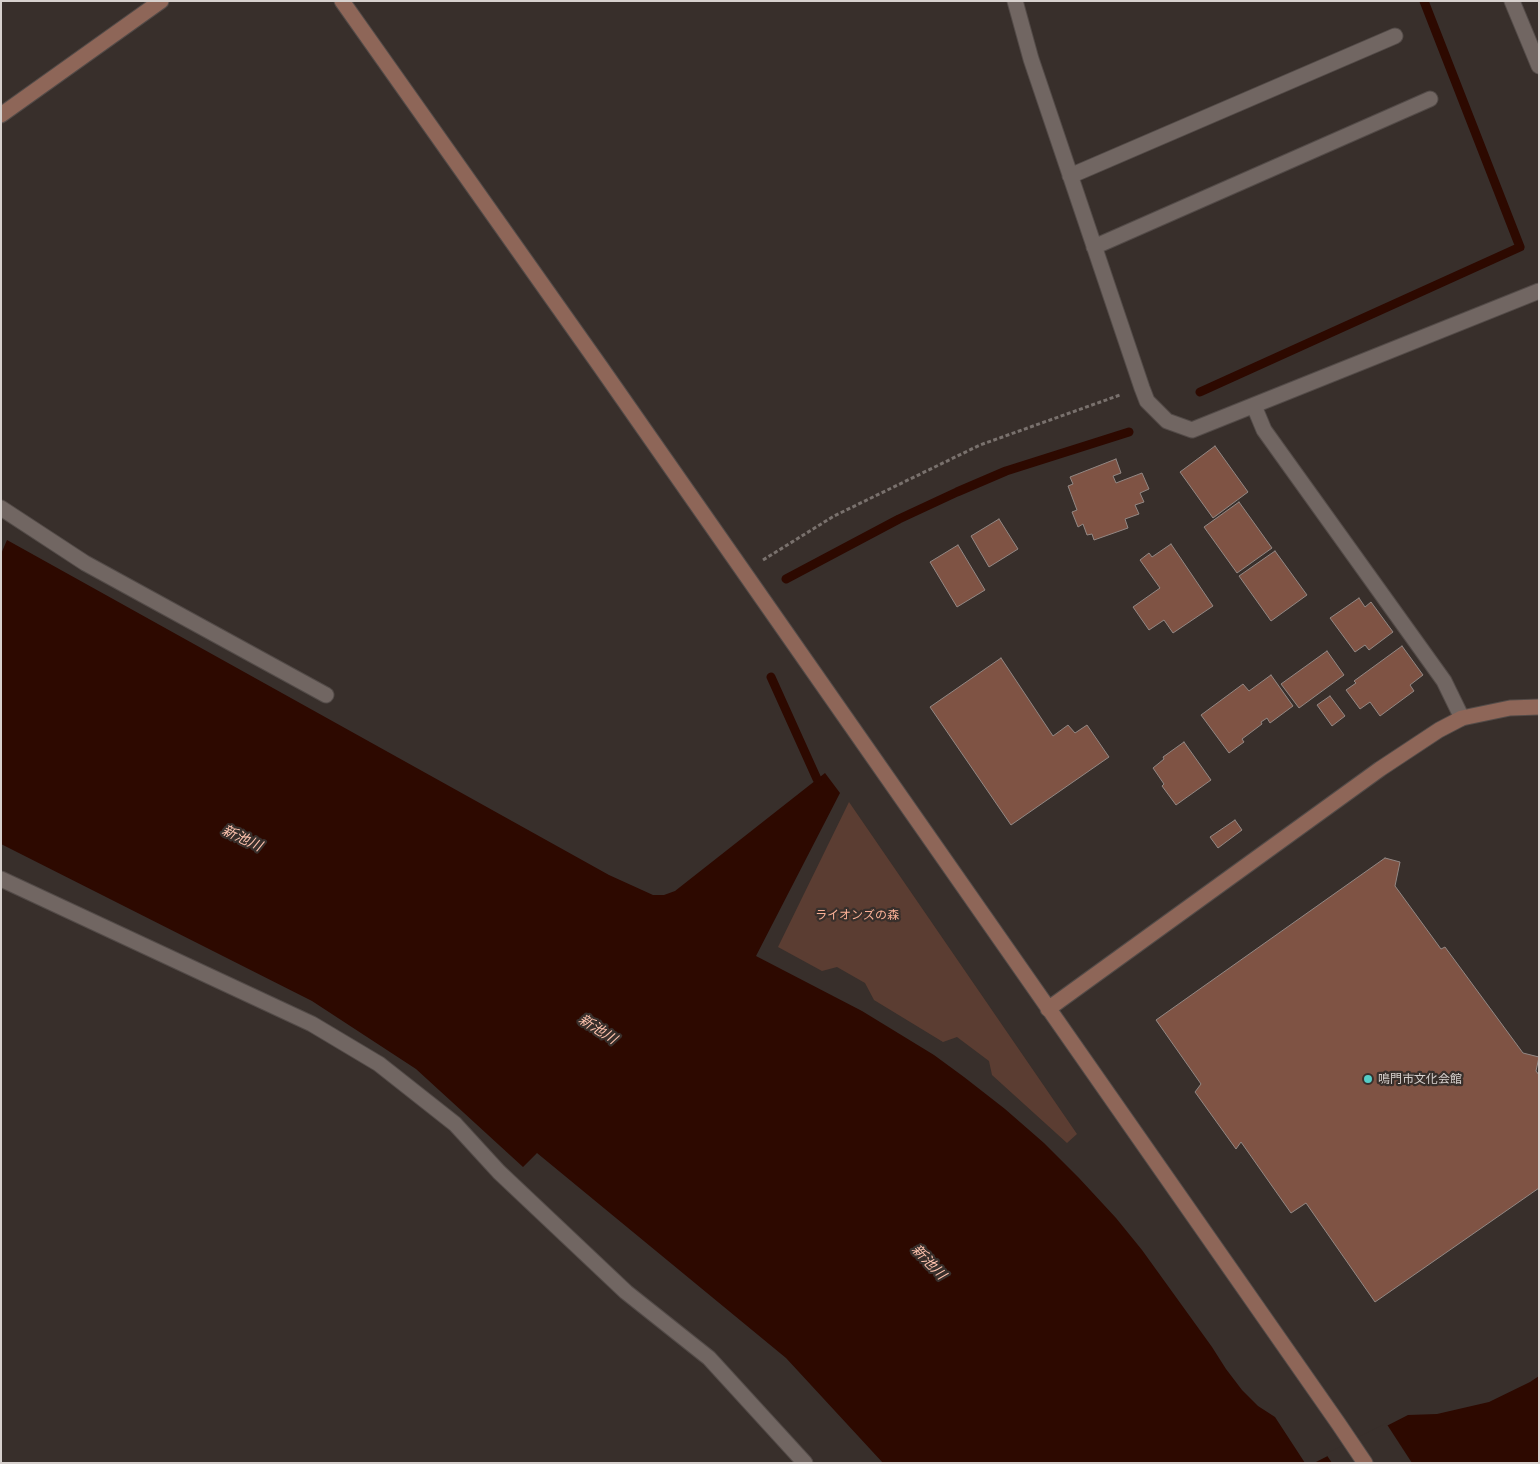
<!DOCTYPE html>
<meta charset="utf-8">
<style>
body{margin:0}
#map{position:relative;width:1540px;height:1464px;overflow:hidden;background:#382f2b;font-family:Commissioner,sans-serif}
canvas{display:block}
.frame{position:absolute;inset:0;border:2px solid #d7d1ce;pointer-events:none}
</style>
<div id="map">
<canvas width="1540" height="1464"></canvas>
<div class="frame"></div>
</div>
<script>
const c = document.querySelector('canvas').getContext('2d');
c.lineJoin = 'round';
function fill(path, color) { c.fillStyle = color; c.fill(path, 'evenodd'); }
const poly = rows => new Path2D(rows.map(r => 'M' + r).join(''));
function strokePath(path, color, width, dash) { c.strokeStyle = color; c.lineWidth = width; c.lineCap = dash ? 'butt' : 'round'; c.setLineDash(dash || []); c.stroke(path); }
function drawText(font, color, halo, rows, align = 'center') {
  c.font = font + ' Commissioner,"Noto Sans JP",sans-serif'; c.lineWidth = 4.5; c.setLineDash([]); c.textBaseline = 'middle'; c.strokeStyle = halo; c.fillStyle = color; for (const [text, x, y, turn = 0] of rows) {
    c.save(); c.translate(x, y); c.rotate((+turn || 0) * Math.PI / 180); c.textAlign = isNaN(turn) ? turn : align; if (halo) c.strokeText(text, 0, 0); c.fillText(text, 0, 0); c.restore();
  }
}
fill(poly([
 [849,802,1077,1134,1067,1143,992,1075,989,1061,957,1037,943,1042,874,1000,865,983,837,967,822,971,778,947]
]), '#5b3d32');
fill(poly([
 [7,540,609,875,653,895,664,895,675,891,825,773,840,793,756,956,862,1011,934,1055,964,1077,1005,1109,1044,1143,1079,1178,1116,1218,1142,1250,1212,1347,1226,1369,1242,1390,1258,1406,1275,1417,1305,1463,883,1463,786,1358,537,1153,523,1167,416,1069,312,1001,1,844,1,554],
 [1539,1376,1539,1463,1314,1463,1408,1415,1437,1414,1489,1402,1530,1382]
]), '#2d0900');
fill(poly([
 [1386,1423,1412,1463,1332,1463,1326,1454]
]), '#382f2b');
strokePath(poly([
 [1200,392,1520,247,1424,1],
 [786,579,899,519,957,492,1006,471,1129,432],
 [771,677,817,779]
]), '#2d0900', 9);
const building = poly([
 [1215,446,1248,492,1213,518,1180,472,1215,446],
 [1116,459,1121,473,1113,476,1116,483,1142,473,1149,489,1140,493,1144,502,1135,505,1139,514,1125,519,1128,528,1094,540,1092,534,1087,535,1083,524,1078,527,1072,512,1077,510,1068,486,1073,484,1070,477,1116,459],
 [1239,502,1272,548,1237,573,1204,527,1239,502],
 [999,519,1018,549,989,567,971,536,999,519],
 [1171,544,1213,606,1173,633,1164,620,1149,630,1133,607,1160,588,1140,560,1149,553,1152,557,1171,544],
 [958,545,985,590,957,607,930,562,958,545],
 [1275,551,1307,595,1271,621,1239,576,1275,551],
 [1359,598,1365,607,1371,602,1393,632,1369,650,1365,645,1355,652,1330,618,1359,598],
 [1402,646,1423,675,1410,685,1414,691,1380,716,1370,702,1360,709,1346,690,1356,683,1354,681,1402,646],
 [1327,651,1344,675,1299,708,1281,684,1327,651],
 [1001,658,1053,736,1068,725,1075,733,1087,725,1109,757,1011,825,930,707,1001,658],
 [1271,675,1293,706,1270,723,1267,718,1261,722,1262,724,1242,739,1244,742,1229,753,1201,715,1243,684,1249,691,1271,675],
 [1330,696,1345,716,1332,726,1317,705,1330,696],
 [1184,742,1211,780,1176,805,1162,786,1164,784,1153,768,1164,759,1163,757,1184,742],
 [1235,820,1242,830,1218,848,1210,837,1235,820],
 [1385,858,1400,862,1395,886,1441,949,1445,947,1523,1053,1539,1057,1536,1071,1539,1075,1539,1188,1375,1302,1306,1203,1291,1213,1241,1142,1236,1149,1195,1092,1201,1084,1156,1020,1385,858]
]);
fill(building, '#7f5344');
strokePath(building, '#938884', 1);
const street = poly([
 [1015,1,1031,59,1142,388,1147,401,1167,421,1192,430,1539,291],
 [1512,1,1539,66],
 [1070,176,1395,36],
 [1094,247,1430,99],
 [1254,406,1264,430,1444,681,1462,718],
 [1,508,85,563,326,695],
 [1,879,312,1024,379,1064,455,1124,499,1172,626,1292,709,1358,805,1463]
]);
const secondary = poly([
 [342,1,600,366,1338,1423,1365,1463],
 [1,115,161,1],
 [1048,1009,1380,769,1439,730,1462,718,1510,708,1539,707]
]);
strokePath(street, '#534b48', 17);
strokePath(secondary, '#534b48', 17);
strokePath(poly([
 [763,560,834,516,980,445,1120,395]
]), '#79716d', 3, [4, 2.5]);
strokePath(street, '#716662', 15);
strokePath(secondary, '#8e6658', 15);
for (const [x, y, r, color] of [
 [1368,1079,5,"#54cdc7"]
]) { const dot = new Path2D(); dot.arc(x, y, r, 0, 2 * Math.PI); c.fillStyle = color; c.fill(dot); strokePath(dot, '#382f2b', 2); }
drawText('12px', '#fab096', '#382f2b', [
 ["ライオンズの森",857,915]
]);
drawText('12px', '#d7d1ce', '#382f2b', [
 ["鳴門市文化会館",1378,1079]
], 'left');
drawText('italic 14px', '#fec2ad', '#382f2b', [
 ["新池川",242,838,25],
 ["新池川",598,1029,33],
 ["新池川",929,1262,46]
]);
</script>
